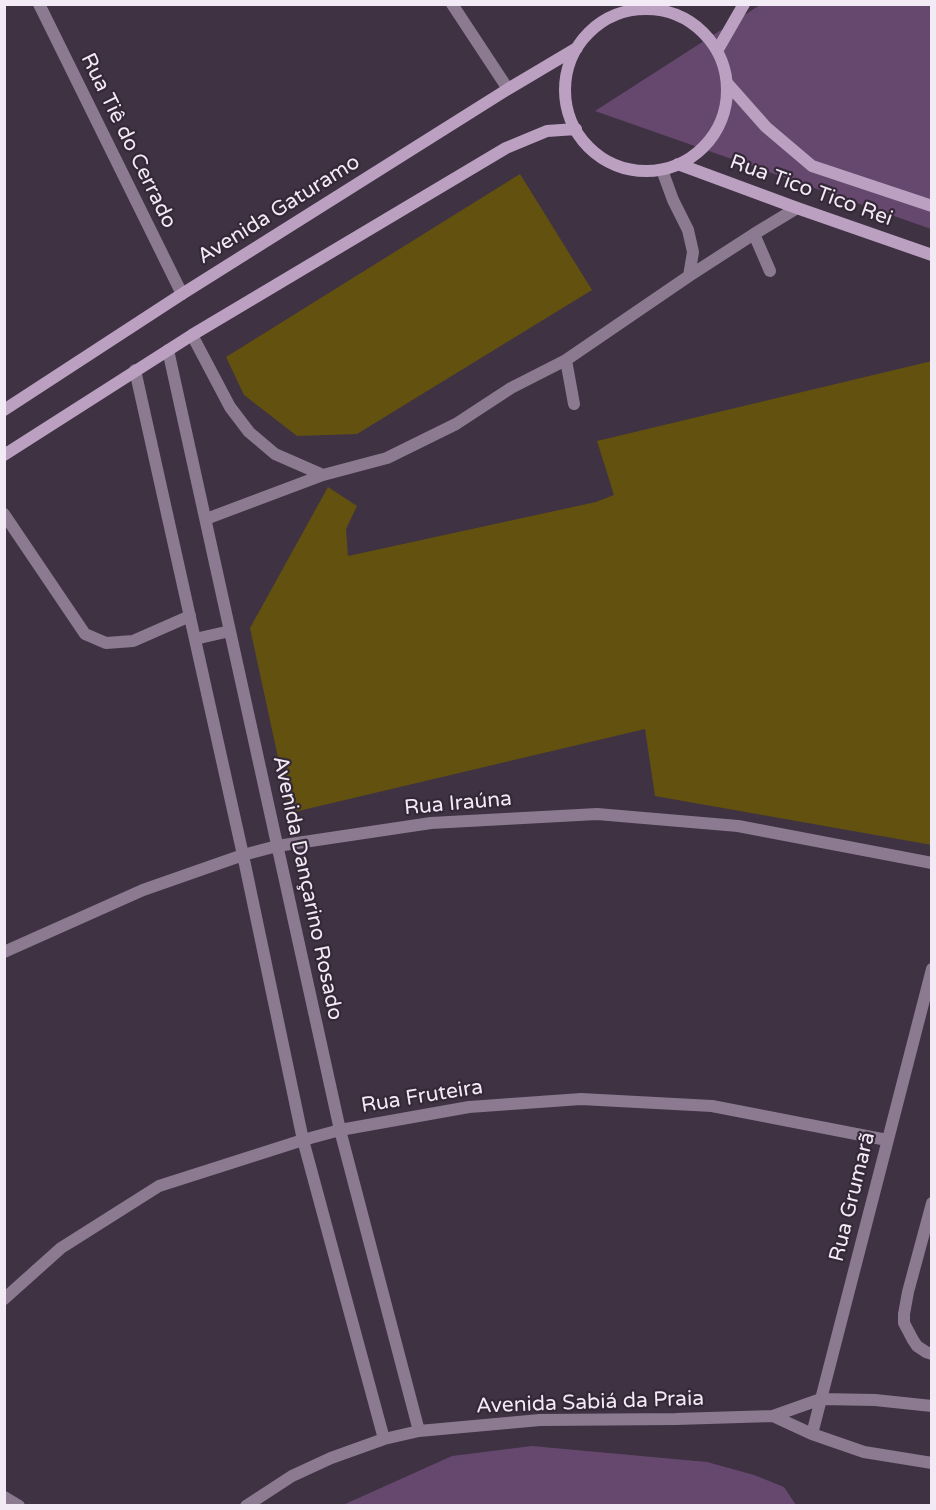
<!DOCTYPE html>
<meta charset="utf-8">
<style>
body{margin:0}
#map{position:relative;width:936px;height:1510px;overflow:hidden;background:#3f3243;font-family:"Varela Round",sans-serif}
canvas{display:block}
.frame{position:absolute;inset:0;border:6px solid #f2eaf4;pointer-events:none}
</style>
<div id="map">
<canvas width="936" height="1510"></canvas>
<div class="frame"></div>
</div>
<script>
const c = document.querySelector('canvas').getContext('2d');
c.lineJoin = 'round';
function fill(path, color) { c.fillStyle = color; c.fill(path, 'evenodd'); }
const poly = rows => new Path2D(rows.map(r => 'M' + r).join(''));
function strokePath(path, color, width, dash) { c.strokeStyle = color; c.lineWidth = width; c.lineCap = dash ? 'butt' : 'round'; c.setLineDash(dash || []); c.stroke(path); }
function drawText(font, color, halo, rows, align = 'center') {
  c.font = font + ' "Varela Round",sans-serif'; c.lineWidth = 4.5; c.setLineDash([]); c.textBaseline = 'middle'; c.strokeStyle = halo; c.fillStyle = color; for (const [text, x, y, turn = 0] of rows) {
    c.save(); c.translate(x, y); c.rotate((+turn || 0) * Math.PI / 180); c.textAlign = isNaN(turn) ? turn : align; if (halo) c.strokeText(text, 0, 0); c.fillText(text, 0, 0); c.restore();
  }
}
fill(poly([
 [760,5,931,5,931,229,595,111],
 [532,1446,707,1462,754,1475,784,1487,796,1505,343,1505,452,1456]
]), '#66486e');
fill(poly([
 [520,174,592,290,357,434,297,436,244,395,226,357],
 [932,361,932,845,655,796,645,729,290,813,250,628,328,487,357,506,346,529,348,556,596,502,614,495,597,441]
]), '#63510f');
strokePath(poly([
 [662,170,673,200,688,230,693,252,689,276],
 [754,234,770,271],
 [192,335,230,407,249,432,275,454,323,475],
 [566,360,574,404],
 [4,514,85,634,106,643,133,641,190,616],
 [206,519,323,475,387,458,456,424,511,388,566,360,689,276,754,234,797,208]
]), '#8b7a90', 12);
strokePath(poly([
 [39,4,182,294],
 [452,4,508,89],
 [168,350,340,1130,419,1431],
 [135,370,243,855,303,1140,384,1439],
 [195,639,230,631],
 [4,952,143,890,243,855,277,846,431,823,597,814,738,826,932,863],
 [932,1203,908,1292,904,1314,904,1323,913,1340,917,1346,926,1352,932,1354],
 [4,1299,61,1248,159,1186,303,1140,340,1130,469,1107,581,1099,712,1106,887,1140],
 [773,1416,812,1434,864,1452,932,1463],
 [812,1434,932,969],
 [4,1497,19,1506],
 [246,1506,292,1476,331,1458,384,1439,419,1431,540,1420,676,1419,773,1416,821,1399,875,1400,932,1406]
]), '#8b7a90', 12);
strokePath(poly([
 '565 90a81 81 0 1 1 162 0a81 81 0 1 1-162 0Z',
 [717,51,744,4],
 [727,83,766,127,812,166,932,206],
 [678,164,797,208,932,255],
 [4,410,182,294,508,89,577,48],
 [4,455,192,335,506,148,547,131,576,129]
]), '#bba0c2', 12);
drawText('21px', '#f2eaf4', '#352838', [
 ["Rua Tiê do Cerrado",128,141,64],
 ["Rua Tico Tico Rei",811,191,20],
 ["Avenida Gaturamo",279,210,-32],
 ["Rua Iraúna",458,804,-5],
 ["Avenida Dançarino Rosado",307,888,78],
 ["Rua Fruteira",422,1097,-9],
 ["Rua Grumarã",853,1197,-76],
 ["Avenida Sabiá da Praia",590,1403,-2]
]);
</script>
